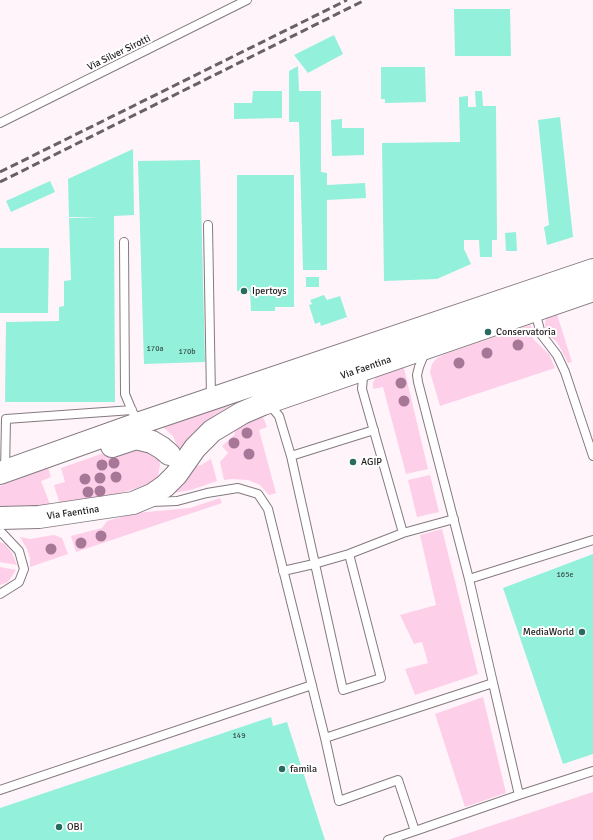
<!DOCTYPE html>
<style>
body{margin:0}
canvas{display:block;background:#fff4fa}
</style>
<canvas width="593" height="840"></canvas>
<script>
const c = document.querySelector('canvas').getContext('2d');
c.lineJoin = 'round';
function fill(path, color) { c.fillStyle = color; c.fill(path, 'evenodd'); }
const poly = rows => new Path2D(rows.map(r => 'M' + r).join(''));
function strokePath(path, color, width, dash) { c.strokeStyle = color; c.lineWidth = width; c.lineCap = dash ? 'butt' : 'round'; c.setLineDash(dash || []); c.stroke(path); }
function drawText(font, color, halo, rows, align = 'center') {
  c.font = font + ' Signika,sans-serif'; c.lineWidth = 4; c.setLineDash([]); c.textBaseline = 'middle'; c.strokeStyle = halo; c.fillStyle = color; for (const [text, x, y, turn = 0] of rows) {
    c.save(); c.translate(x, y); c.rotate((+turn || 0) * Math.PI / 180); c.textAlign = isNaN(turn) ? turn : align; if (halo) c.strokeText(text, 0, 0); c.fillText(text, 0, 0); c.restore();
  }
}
fill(poly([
 [556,311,572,362,568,363,562,351,556,341,546,334,545,325,546,318],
 [530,325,533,329,533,339,549,354,555,368,440,406,430,372,432,364,437,358,445,354],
 [403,364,428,469,406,474,383,387,373,389,373,382,377,376],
 [237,401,215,415,193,433,180,453,173,436,162,426],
 [256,414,263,417,267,427,259,430,276,493,269,495,260,485,248,480,232,479,224,480,220,462,228,453,222,446,234,435,237,425],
 [138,443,158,454,160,465,158,476,152,483,138,488,95,500,60,505,54,485,65,482,61,468,121,447],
 [211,459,217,481,191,490,173,493,186,479,191,467,201,465],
 [48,468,51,477,41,481,51,507,0,512,0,486],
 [430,475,439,512,417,517,408,480],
 [220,498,222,503,76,552,71,536,102,528,107,521,136,513,190,508],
 [442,529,478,674,415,695,405,669,428,663,422,642,414,644,400,615,436,605,420,535],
 [54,535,62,538,68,554,30,567,30,558,27,549,20,537,30,539],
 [0,542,5,544,12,553,17,565,0,562],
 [0,567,16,570,8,582,0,585],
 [483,697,506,793,465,807,435,714],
 [593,792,593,840,448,840]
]), '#fecfe9');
fill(poly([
 [454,9,510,9,511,56,455,56],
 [334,35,343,54,308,73,294,55],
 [298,66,299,91,321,91,321,172,327,173,327,185,365,183,366,198,327,200,327,270,303,270,299,122,289,122,289,71],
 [381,67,425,67,426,102,385,103,385,99,381,99],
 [253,91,282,91,282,118,234,119,234,103,252,103],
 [475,91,482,91,483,106,496,106,497,240,492,240,492,257,480,257,479,240,464,240,464,249,471,264,437,279,384,281,382,143,460,142,459,97,468,96,468,107,476,107],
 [560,117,573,237,547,245,544,227,549,225,538,120],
 [342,119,342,128,364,128,364,155,332,156,331,120],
 [133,149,134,215,114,216,115,402,5,402,6,322,59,321,59,307,64,306,64,281,71,280,69,218,101,217,69,217,68,179],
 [200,160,205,362,144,364,138,161],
 [237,175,294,175,294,307,275,307,275,311,251,311,250,291,237,291],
 [50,181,55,192,11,212,6,201],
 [516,232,517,251,506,251,505,233],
 [0,248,49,248,48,313,0,313],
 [306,277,319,277,319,287,306,287],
 [324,295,327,300,340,296,347,317,321,326,320,322,315,324,309,305,312,304,310,300],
 [593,554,593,754,563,764,503,588],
 [271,717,273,726,287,722,325,840,0,840,0,808]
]), '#93f0db');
const service = poly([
 [0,123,247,0],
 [208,225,211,397],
 [124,242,125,394,133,413,140,422],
 [535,311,541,334,557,355,565,372,593,456],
 [367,371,363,377,362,389,403,533],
 [267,406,274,410,279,416,291,456,343,690,381,678,349,554],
 [291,456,374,430],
 [5,471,6,419,132,410],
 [151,502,177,501,207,493,238,488,258,494,268,509,325,738,493,683,469,579,418,382,417,375,419,367,425,352],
 [283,571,314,564,349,554,403,533,454,519],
 [469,579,593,540],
 [0,594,19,582,24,569,19,551,2,533],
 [325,738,339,801,398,780,415,831,519,795,493,683],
 [0,790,312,685],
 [519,795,593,771],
 [388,840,415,831]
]);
const secondary = poly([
 [112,446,136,438,152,442,162,448,169,454],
 [0,473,140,423,593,270],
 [0,518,39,517,133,503,152,495,165,486,176,475,195,448,212,431,242,413,263,404,593,290]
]);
strokePath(service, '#837a7f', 10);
strokePath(secondary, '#837a7f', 24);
strokePath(service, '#fff', 8);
strokePath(secondary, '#fff', 22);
strokePath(poly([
 [0,172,347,0],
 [0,182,365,0]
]), '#686265', 3, [8, 4]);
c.fillStyle = '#a77797';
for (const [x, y] of [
 [518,345],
 [487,353],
 [459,363],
 [401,383],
 [404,401],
 [247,433],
 [234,443],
 [249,454],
 [114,463],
 [102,465],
 [116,477],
 [100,478],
 [85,479],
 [100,491],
 [88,492],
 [101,536],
 [81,543],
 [51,549]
]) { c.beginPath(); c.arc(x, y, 5.5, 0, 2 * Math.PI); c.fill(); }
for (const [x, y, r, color] of [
 [244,291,4,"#286c5f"],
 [488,332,4,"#286c5f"],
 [353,462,4,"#286c5f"],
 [582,632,4,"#286c5f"],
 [282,769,4,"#286c5f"],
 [59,827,4,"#286c5f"]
]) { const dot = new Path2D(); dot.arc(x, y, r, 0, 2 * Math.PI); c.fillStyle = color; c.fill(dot); strokePath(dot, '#fff', 1.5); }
drawText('8px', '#3d514d', null, [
 ["170a",155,349],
 ["170b",187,352],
 ["165e",565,575],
 ["149",239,736]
]);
drawText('10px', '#201c1e', '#fff', [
 ["Via Silver Sirotti",119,53,-26],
 ["Via Faentina",366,368,-19],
 ["Via Faentina",73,513,-8]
]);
drawText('10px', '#201c1e', '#fff', [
 ["Ipertoys",252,291],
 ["Conservatoria",496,332],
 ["AGIP",361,462],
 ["MediaWorld",574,632,"right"],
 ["famila",290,769],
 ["OBI",67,827]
], 'left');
</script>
